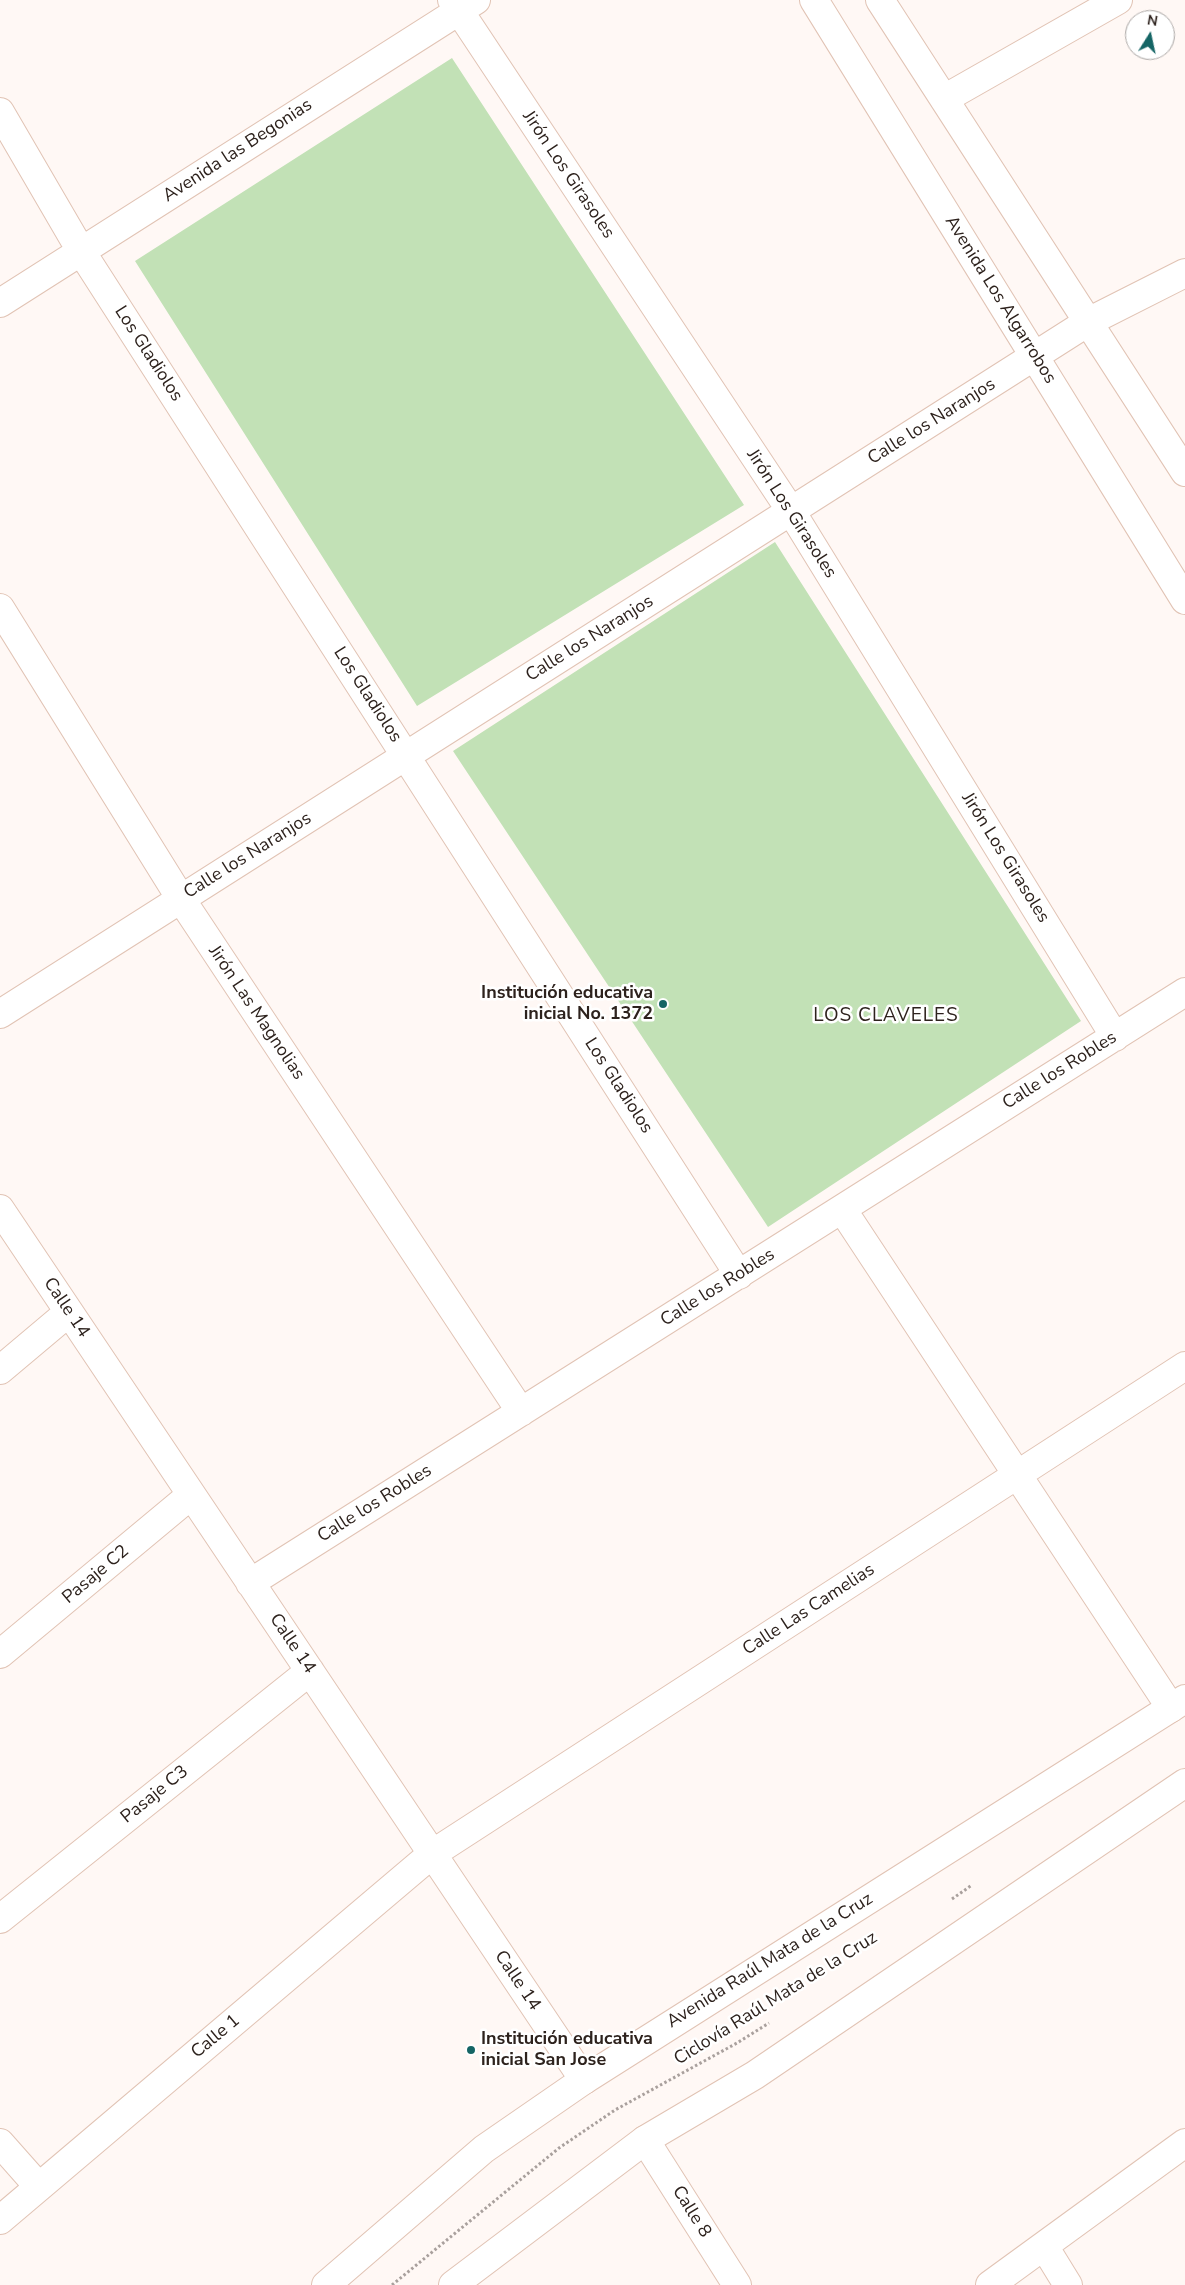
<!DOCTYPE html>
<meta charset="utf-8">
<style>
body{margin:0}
#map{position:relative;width:1185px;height:2285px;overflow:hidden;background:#fff8f5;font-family:"Nunito Sans",sans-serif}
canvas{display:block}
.north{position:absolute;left:1125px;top:10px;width:50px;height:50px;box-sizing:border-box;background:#fff;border:1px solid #aba7a5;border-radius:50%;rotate:10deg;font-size:14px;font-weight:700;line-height:20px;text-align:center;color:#2d221d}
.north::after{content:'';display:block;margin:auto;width:18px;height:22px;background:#156565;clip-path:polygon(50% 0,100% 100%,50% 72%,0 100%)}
</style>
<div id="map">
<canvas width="1185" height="2285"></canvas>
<div class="north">N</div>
</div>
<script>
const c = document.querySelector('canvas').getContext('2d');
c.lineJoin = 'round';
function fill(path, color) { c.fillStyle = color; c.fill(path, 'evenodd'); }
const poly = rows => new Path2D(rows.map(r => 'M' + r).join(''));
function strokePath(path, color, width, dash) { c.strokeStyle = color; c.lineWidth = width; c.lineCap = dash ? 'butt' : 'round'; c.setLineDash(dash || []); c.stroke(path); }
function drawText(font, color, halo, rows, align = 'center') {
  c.font = font + ' "Nunito Sans",sans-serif'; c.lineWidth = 5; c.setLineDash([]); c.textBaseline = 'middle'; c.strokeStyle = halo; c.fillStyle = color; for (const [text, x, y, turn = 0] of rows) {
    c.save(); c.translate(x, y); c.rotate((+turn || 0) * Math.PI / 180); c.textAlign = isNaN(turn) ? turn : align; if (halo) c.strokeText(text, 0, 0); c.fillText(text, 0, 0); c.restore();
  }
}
fill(poly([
 [452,58,744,505,417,706,135,261],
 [775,542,1081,1021,768,1227,453,751]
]), '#c2e1b6');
const minor = poly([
 [452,0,791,511,1115,1037],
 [814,0,1185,600],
 [880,0,1185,472],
 [944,99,1118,0],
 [0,112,81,251,739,1275],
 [0,303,476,0],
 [0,608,181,899,521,1412],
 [0,1014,1088,322,1185,273],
 [0,1209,584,2080],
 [842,1209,1171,1708],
 [0,1370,69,1312],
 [250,1583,1185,992],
 [0,1654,191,1495],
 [0,1919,310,1671],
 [645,2140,737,2285],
 [0,2143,39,2187],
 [0,2220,432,1854,1185,1366],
 [1044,2246,1068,2285],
 [990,2285,1185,2143]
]);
const major = poly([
 [326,2285,484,2149,584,2080,1185,1699],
 [453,2285,645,2140,755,2075,1185,1783]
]);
strokePath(minor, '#e1c3b4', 30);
strokePath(major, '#e1c3b4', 30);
strokePath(poly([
 [952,1899,972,1885],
 [392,2285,559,2148,615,2110,737,2043,769,2023]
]), '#a9a09d', 3, [2.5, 2.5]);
strokePath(minor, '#fff', 28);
strokePath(major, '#fff', 28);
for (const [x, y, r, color] of [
 [663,1004,5,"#156565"],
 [471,2050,5,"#156565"]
]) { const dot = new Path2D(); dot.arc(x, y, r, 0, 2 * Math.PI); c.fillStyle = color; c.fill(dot); strokePath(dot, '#fff', 2); }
drawText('18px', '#2d221d', '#fff', [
 ["Avenida las Begonias",238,151,-33],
 ["Jirón Los Girasoles",568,175,56],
 ["Avenida Los Algarrobos",1000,300,58],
 ["Los Gladiolos",148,354,57],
 ["Calle los Naranjos",932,422,-32],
 ["Jirón Los Girasoles",791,514,57],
 ["Calle los Naranjos",590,639,-32],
 ["Los Gladiolos",367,695,57],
 ["Calle los Naranjos",248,856,-32],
 ["Jirón Los Girasoles",1005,858,58],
 ["Jirón Las Magnolias",256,1013,56],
 ["Calle los Robles",1060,1071,-32],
 ["Los Gladiolos",618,1086,57],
 ["Calle los Robles",718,1288,-32],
 ["Calle 14",66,1308,56],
 ["Calle los Robles",375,1504,-32],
 ["Pasaje C2",96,1575,-40],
 ["Calle Las Camelias",809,1610,-33],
 ["Calle 14",292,1644,56],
 ["Pasaje C3",155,1795,-39],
 ["Avenida Raúl Mata de la Cruz",770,1961,-32],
 ["Calle 14",517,1981,56],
 ["Ciclovía Raúl Mata de la Cruz",776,1999,-32],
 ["Calle 1",216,2037,-40],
 ["Calle 8",691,2212,58]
]);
drawText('bold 18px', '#2d221d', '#fff', [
 ["Institución educativa",653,994],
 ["inicial No. 1372",653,1015],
 ["Institución educativa",481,2040,"left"],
 ["inicial San Jose",481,2061,"left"]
], 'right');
c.letterSpacing = '1px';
drawText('19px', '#2d221d', '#fff', [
 ["LOS CLAVELES",886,1016]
]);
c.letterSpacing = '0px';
</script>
